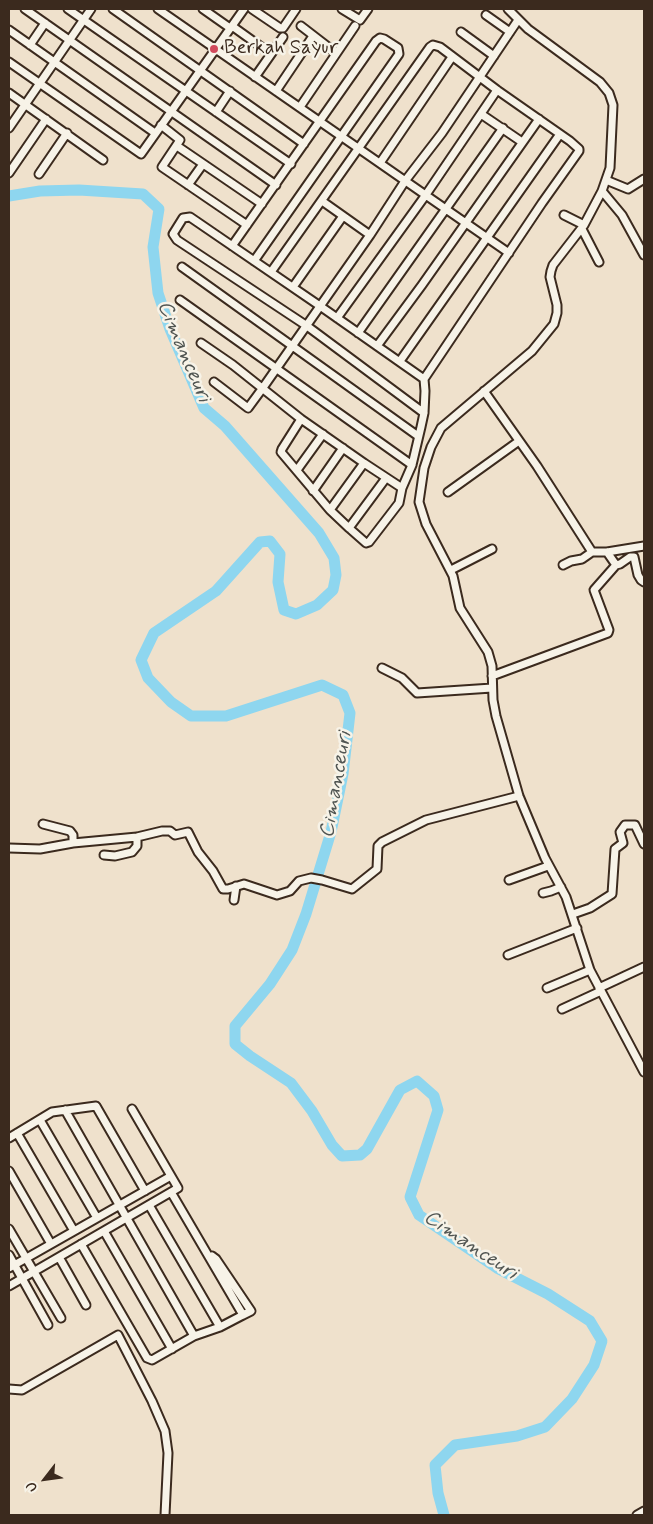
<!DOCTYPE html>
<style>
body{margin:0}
#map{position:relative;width:653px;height:1524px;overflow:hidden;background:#efe1cc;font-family:Mynerve,sans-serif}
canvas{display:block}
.frame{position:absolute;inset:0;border:10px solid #3b2a1e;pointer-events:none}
.north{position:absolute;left:20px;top:1454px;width:50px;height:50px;-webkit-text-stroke:4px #f7f3e8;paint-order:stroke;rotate:240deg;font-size:14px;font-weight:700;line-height:20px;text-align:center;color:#3b2a1e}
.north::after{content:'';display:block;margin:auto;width:18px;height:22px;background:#3b2a1e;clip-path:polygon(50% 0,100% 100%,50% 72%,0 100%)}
</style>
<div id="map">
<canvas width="653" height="1524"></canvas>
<div class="frame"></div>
<div class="north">U</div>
</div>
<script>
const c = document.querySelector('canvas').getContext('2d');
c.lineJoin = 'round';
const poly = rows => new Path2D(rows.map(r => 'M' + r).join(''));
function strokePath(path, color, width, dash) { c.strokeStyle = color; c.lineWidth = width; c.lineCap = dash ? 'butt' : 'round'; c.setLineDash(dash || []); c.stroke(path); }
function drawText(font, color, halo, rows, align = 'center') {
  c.font = font + ' Mynerve,sans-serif'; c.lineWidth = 5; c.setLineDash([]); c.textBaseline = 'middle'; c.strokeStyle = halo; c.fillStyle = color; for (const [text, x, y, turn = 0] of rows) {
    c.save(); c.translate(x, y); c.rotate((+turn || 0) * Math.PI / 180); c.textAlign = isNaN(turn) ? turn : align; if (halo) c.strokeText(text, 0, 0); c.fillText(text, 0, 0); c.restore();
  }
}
strokePath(poly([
 [9,196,40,191,79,190,143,194,159,209,153,247,158,293,170,329,204,408,225,426,319,533,334,558,336,575,333,590,317,605,296,614,284,610,278,582,280,554,270,541,260,542,216,591,154,633,141,660,148,678,171,702,191,716,226,716,322,685,343,695,350,713,343,774,331,832,306,914,292,950,270,984,235,1026,235,1044,250,1056,291,1083,312,1111,332,1145,342,1156,360,1155,367,1149,400,1090,417,1081,434,1096,438,1110,410,1197,419,1215,497,1268,548,1294,590,1321,602,1341,594,1365,572,1399,545,1427,517,1436,455,1445,435,1465,438,1493,444,1515]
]), '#8ed6ef', 11);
const minor = poly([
 [25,9,276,185],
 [68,9,291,164],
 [113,9,304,144],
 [158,9,509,253],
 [203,9,230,28],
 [252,9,280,28,283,28,296,9],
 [342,9,360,20,368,9],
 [508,9,528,29,600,82,609,93,613,105,610,168,602,191,584,225,553,265,551,271,550,277,557,305,557,313,554,324,532,351,441,428,431,447,424,468,419,502,426,524,453,576,460,608,488,652,492,666,493,700,496,716,519,796,545,858,566,897,590,970,644,1072],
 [486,15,510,32],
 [232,26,271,54],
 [301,26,336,53],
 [9,30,155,133],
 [461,32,494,56],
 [30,45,45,23],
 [9,62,141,154,244,9],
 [255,77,283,37],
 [276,91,313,36],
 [9,93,103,160],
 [300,107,355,26],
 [216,112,230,91],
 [481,114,522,142],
 [161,125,180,140,162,167,247,225],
 [9,128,91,9],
 [177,146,262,204],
 [380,163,452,57],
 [9,173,46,119],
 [39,174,67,133],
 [606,180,628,189,644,179],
 [188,185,203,164],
 [602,191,622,215,644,255],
 [322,201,370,235],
 [564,215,584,225],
 [582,229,599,262],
 [232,246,376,41,380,38,384,39,398,48,399,54,254,261],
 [182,267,418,436],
 [271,272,430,47,433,45,440,47,497,90,570,141,579,149,579,151,542,203,424,379],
 [293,287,343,216],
 [180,300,412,465],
 [337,318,425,196,497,90],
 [358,333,503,128],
 [201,343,233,365,301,419,364,463,402,488],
 [377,346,422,285,539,119],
 [400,361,560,134],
 [214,382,248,408,262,389,370,235,405,181,442,133,518,20],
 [484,391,537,466,592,552,607,552,644,546],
 [301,419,282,449,281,452,330,510,364,463],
 [297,470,323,434],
 [313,491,343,448],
 [448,492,519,441],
 [330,510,349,528,386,478],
 [349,528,366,543,369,542,399,503,402,488,412,465,421,427,424,413,425,391,424,379,320,306,190,217,183,218,173,234,177,240,307,326,424,413],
 [607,552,616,565,620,564,630,557,634,557,638,575,641,580,644,582],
 [563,565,571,561,582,559,592,552],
 [451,570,492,549],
 [382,668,402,678,417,693,492,688],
 [492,676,608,633,609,630,594,590,616,565],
 [43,824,70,831,73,835,73,843],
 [9,848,40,849,73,843,137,837,162,831,170,831,175,835,188,832,198,852,213,871,223,889,228,889,244,884,277,895,290,891,299,881,311,878,322,880,352,889,377,869,378,846,382,842,426,820,519,796],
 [104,855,115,856,132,852,137,846,137,837],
 [509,880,548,866],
 [543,893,551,891,561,887],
 [234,900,236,886],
 [573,914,590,908,612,894,615,849,623,843,620,832,625,825,635,825,644,844],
 [508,955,577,928],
 [547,988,590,970],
 [599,988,644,967],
 [562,1009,601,991],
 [65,1110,194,1336],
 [40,1120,97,1218],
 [17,1133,74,1231],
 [9,1138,52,1112,96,1106,145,1191],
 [9,1171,51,1244],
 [149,1205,220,1327],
 [9,1229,61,1318],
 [104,1231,172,1349],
 [81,1244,147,1358,152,1360,194,1336,220,1327,243,1315,171,1192],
 [9,1255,48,1325],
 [212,1256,216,1259,251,1311,243,1315],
 [59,1257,86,1305],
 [9,1268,171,1176],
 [9,1286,178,1188,132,1109],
 [9,1389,22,1390,118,1335,152,1401,165,1431,168,1453,165,1515],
 [637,1515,644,1511]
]);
strokePath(minor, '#3b2a1e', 11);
strokePath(minor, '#f7f3e8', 7);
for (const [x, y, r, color] of [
 [214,49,5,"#d1495b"]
]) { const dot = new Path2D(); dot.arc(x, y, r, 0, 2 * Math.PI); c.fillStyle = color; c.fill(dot); strokePath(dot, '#f7f3e8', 2); }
drawText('20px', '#3b2a1e', '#f7f3e8', [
 ["Berkah Sayur",224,49]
], 'left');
drawText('italic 21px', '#505552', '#f7f3e8', [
 ["Cimanceuri",183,352,67],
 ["Cimanceuri",337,785,-80],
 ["Cimanceuri",470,1246,34]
]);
</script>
